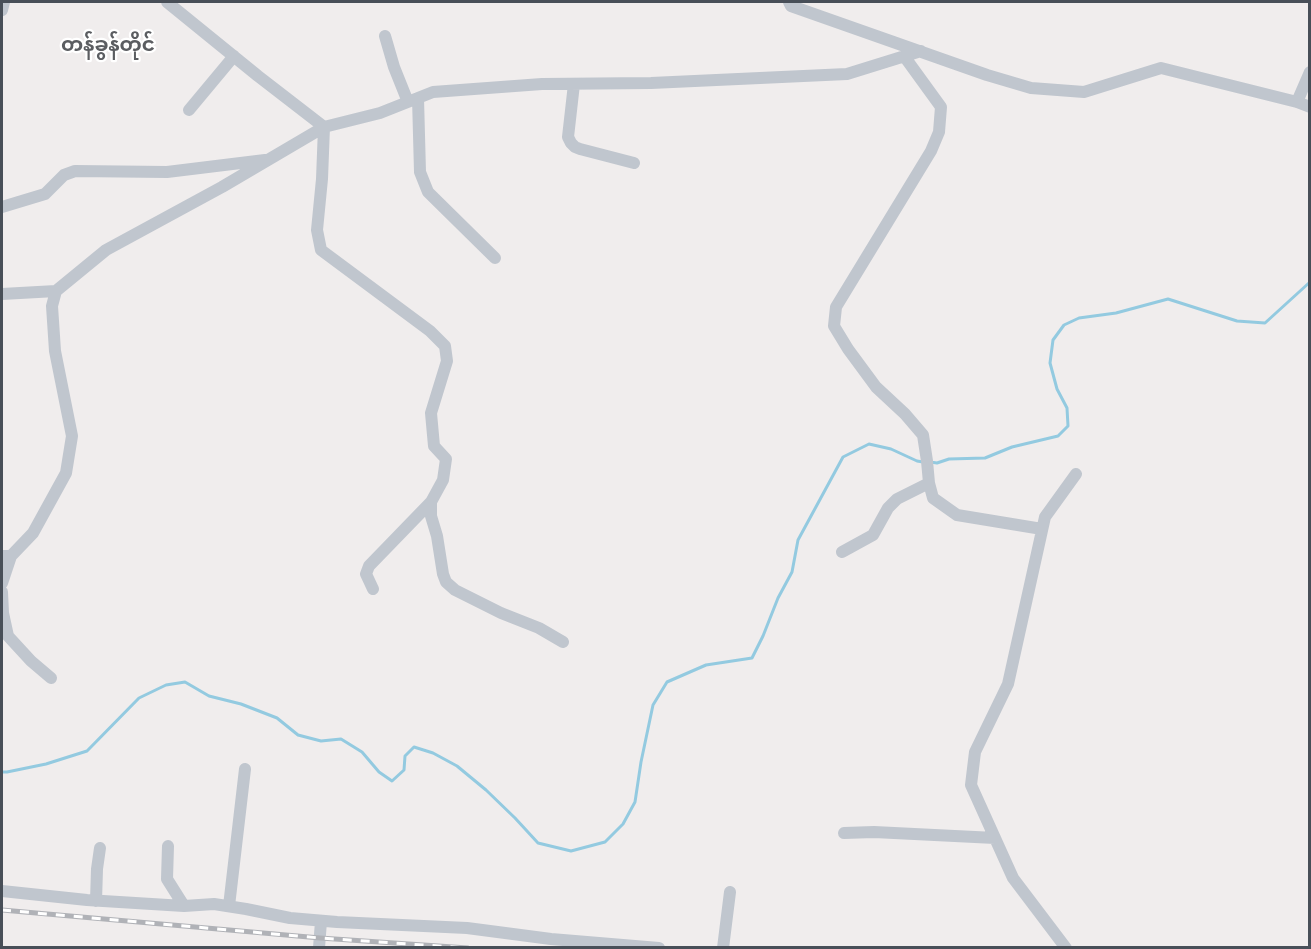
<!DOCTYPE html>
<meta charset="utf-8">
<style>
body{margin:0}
#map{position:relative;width:1311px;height:949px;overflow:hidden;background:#f0eded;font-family:"Roboto Condensed",sans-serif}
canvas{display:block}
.frame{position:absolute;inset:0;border:3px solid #484f58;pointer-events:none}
</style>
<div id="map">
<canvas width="1311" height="949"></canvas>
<div class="frame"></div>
</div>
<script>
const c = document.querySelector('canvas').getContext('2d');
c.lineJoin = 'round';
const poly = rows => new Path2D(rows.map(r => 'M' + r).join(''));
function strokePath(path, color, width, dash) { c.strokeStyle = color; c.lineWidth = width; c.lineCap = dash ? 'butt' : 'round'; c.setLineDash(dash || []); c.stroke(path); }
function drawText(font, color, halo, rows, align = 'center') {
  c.font = font + ' "Roboto Condensed","Noto Sans Myanmar",sans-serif'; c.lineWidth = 4.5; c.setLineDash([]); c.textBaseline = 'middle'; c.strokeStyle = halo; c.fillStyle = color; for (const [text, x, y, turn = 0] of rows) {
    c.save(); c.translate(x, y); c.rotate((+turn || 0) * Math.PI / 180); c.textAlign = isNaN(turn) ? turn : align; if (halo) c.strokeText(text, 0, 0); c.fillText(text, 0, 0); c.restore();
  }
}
strokePath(poly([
 [930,462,937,463,949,459,985,458,1012,447,1058,436,1068,426,1067,408,1057,389,1050,363,1053,340,1064,325,1079,318,1116,313,1168,299,1237,321,1265,323,1310,282],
 [2,772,7,772,46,764,87,751,139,698,166,685,185,682,209,696,241,704,277,718,298,735,321,741,341,739,362,752,379,772,392,781,404,770,405,756,414,747,433,753,457,766,486,790,515,818,538,843,571,851,605,842,623,824,635,802,641,762,653,705,667,682,706,665,752,658,763,636,778,598,792,572,798,540,843,457,869,444,891,449,917,461,923,462]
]), '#93cae0', 3);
strokePath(poly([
 [167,2,258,76,324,127],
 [789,2,791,6,987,75,1031,88,1084,92,1161,68,1297,102,1310,107],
 [2,10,4,2],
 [385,36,394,67,408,102],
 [904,56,941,107,939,132,931,151,836,307,834,326,848,349,876,387,905,414,923,435,927,461,929,483,933,498,957,515,1042,529],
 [574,84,568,137,571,143,575,147,580,149,634,163],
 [418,98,420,172,428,192,495,258],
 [1297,102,1310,72],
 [189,110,234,56],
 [324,127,322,179,317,230,321,250,430,331,445,346,447,361,431,413,434,446,446,459,443,480,431,502,431,516,437,536,443,574,446,582,455,590,501,613,539,628,563,642],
 [2,207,45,194,64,175,75,171,167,172,265,160],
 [2,294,56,291],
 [842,552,873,535,888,508,897,499,929,483],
 [2,556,11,556,33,533,66,473,72,436,55,351,52,306,56,291,106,250,222,187,324,127,380,113,433,92,542,84,651,83,847,74,921,51],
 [2,583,11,556],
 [373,589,366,574,369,566,431,502],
 [2,592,3,613,8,636,31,661,51,678],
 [844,833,874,832,995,838],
 [168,846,167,879,184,906],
 [2,891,87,900,184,906,214,904,246,909,290,918,337,922,467,928,551,939,659,948],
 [96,901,97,869,100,848],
 [229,906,245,769],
 [319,948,321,921],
 [723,948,730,892],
 [1066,948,1013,878,971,785,975,752,1008,684,1045,517,1076,474]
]), '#c0c6ce', 12);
const rail = poly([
 [2,910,320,938,468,948]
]);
strokePath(rail, '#b0b2b7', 5);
strokePath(rail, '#fff', 3, [9]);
drawText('bold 20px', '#5b5d61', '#fff', [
 ["တန်ခွန်တိုင်",108,46]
]);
</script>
